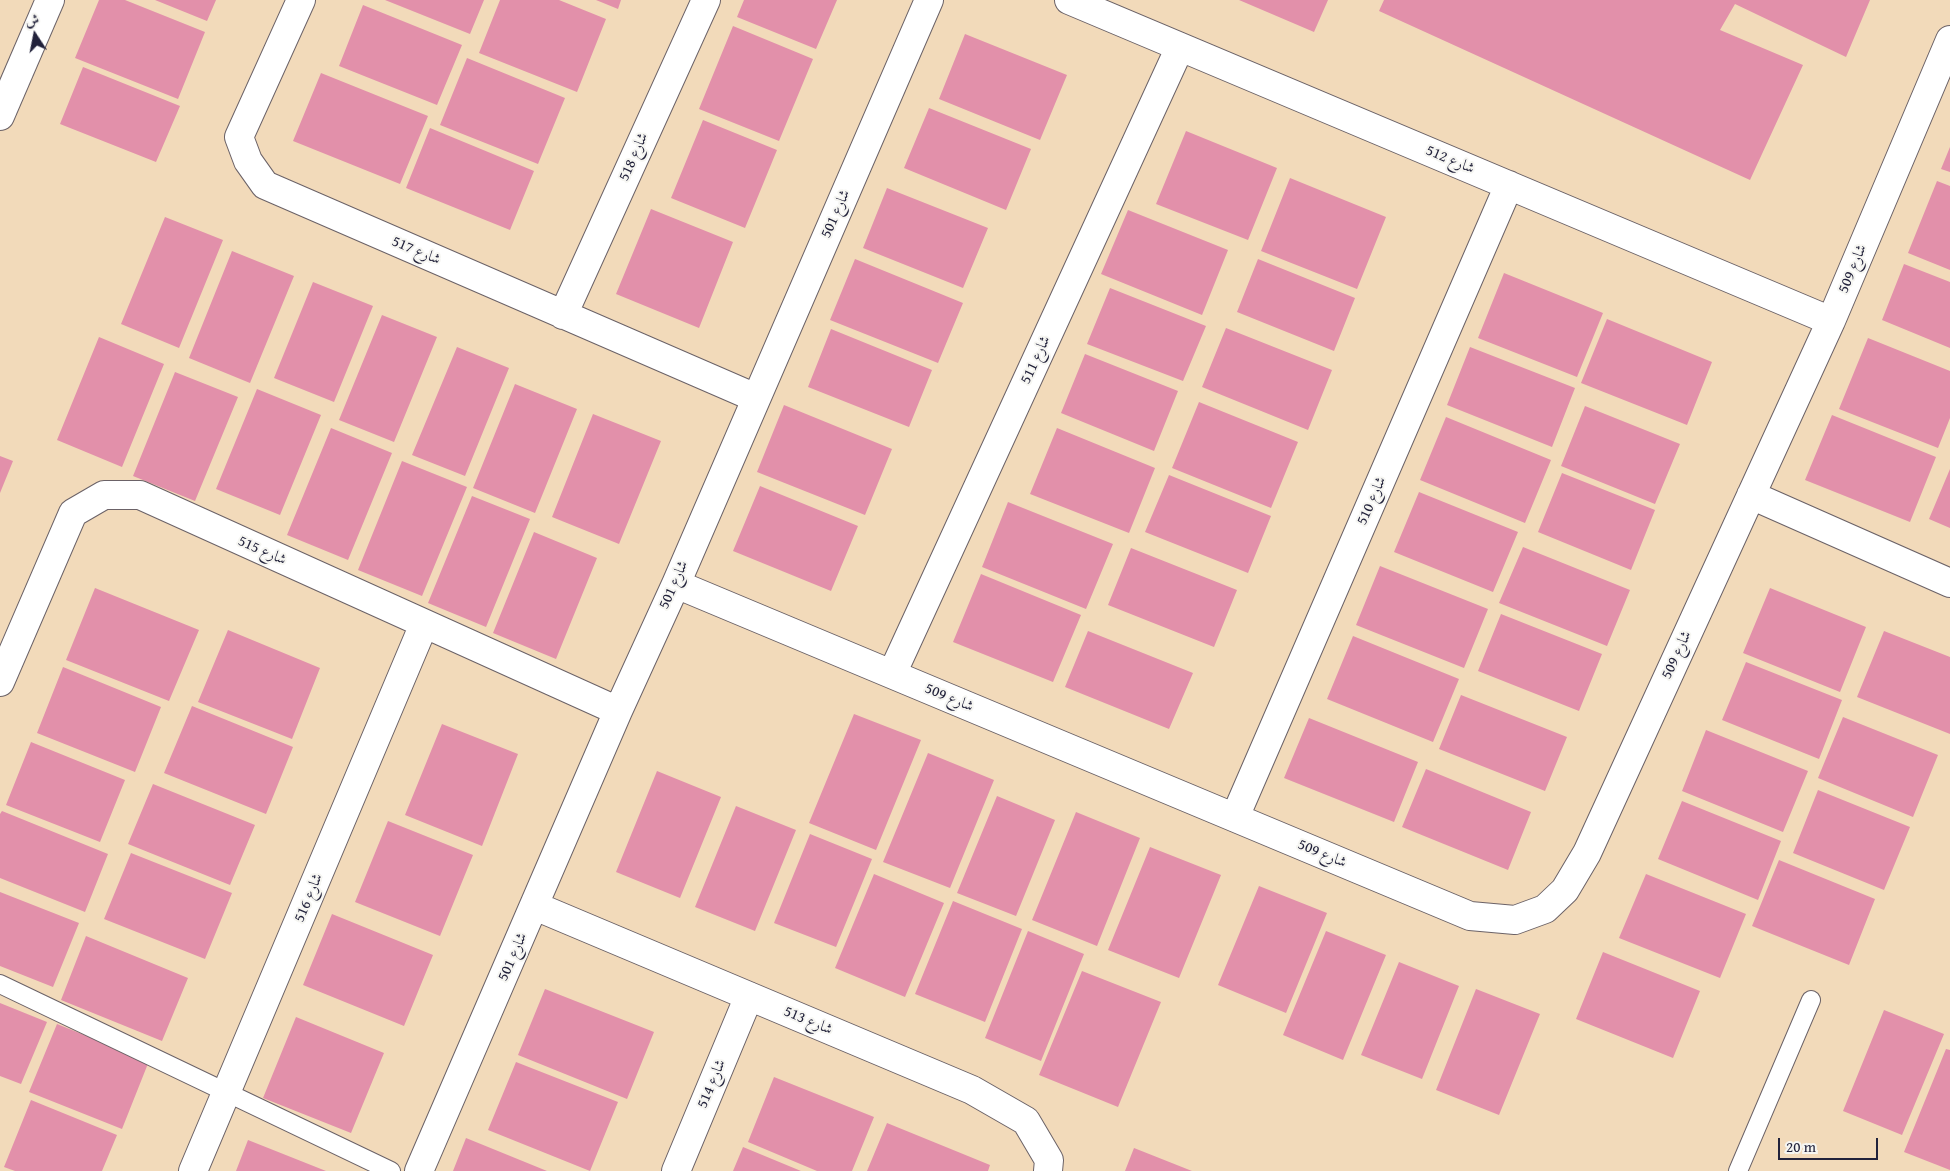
<!DOCTYPE html>
<meta charset="utf-8">
<style>
body{margin:0}
#map{position:relative;width:1950px;height:1171px;overflow:hidden;background:#f2daba;font-family:"Gentium Book Plus",Amiri,serif}
canvas{display:block}
.north{position:absolute;left:10px;top:10px;width:50px;height:50px;-webkit-text-stroke:4px #f6f6f2;paint-order:stroke;rotate:349deg;font-size:14px;font-weight:700;line-height:20px;text-align:center;color:#22223b}
.north::after{content:'';display:block;margin:auto;width:18px;height:22px;background:#22223b;clip-path:polygon(50% 0,100% 100%,50% 72%,0 100%)}
.scale{position:absolute;left:1778px;top:1138px;width:100px;height:22px;box-sizing:border-box;border:2px solid #22223b;border-top:0;padding-left:6px;font-size:15px;line-height:18px;white-space:nowrap;color:#22223b;-webkit-text-stroke:4px #f6f6f2;paint-order:stroke}
</style>
<div id="map">
<canvas width="1950" height="1171"></canvas>
<div class="north">ش</div>
<div class="scale">20 m</div>
</div>
<script>
const c = document.querySelector('canvas').getContext('2d');
c.lineJoin = 'round';
function fill(path, color) { c.fillStyle = color; c.fill(path, 'evenodd'); }
const poly = rows => new Path2D(rows.map(r => 'M' + r).join(''));
function strokePath(path, color, width, dash) { c.strokeStyle = color; c.lineWidth = width; c.lineCap = dash ? 'butt' : 'round'; c.setLineDash(dash || []); c.stroke(path); }
function drawText(font, color, halo, rows, align = 'center') {
  c.font = font + ' "Gentium Book Plus",Amiri,serif'; c.lineWidth = 4; c.setLineDash([]); c.textBaseline = 'middle'; c.strokeStyle = halo; c.fillStyle = color; for (const [text, x, y, turn = 0] of rows) {
    c.save(); c.translate(x, y); c.rotate((+turn || 0) * Math.PI / 180); c.textAlign = isNaN(turn) ? turn : align; if (halo) c.strokeText(text, 0, 0); c.fillText(text, 0, 0); c.restore();
  }
}
fill(poly([
 [99,0,125,0,205,32,178,99,75,58],
 [155,0,216,0,207,21],
 [385,0,484,0,470,34],
 [500,0,559,0,606,19,577,92,479,53],
 [596,0,621,0,618,9],
 [744,0,837,0,816,49,737,17],
 [1239,0,1328,0,1314,32],
 [1384,0,1870,0,1846,57,1735,4,1720,30,1803,65,1750,180,1379,11],
 [363,5,462,45,437,105,339,66],
 [733,26,813,59,779,141,699,109],
 [965,34,1067,75,1040,140,939,99],
 [467,58,565,98,538,164,440,125],
 [83,67,180,106,156,162,60,124],
 [321,73,428,116,400,184,293,141],
 [929,108,1031,149,1006,210,904,168],
 [703,120,777,150,745,228,671,198],
 [430,128,534,171,510,230,406,188],
 [1186,131,1277,168,1248,240,1156,204],
 [1950,147,1950,172,1941,169],
 [1290,178,1386,217,1357,289,1261,251],
 [1937,181,1950,186,1950,270,1908,253],
 [887,188,988,228,963,288,863,248],
 [651,209,733,242,699,328,616,294],
 [1128,210,1228,250,1202,315,1101,274],
 [165,217,223,240,179,348,121,324],
 [232,251,294,276,250,383,189,358],
 [855,259,963,303,938,363,830,320],
 [1258,259,1355,298,1334,351,1237,312],
 [1904,264,1950,282,1950,348,1882,320],
 [1504,273,1603,313,1577,377,1478,338],
 [313,282,373,306,334,402,274,378],
 [1110,288,1206,326,1183,381,1087,344],
 [382,315,437,337,394,442,339,420],
 [1607,319,1712,362,1687,425,1581,383],
 [1226,328,1332,370,1308,430,1202,387],
 [831,329,932,370,909,427,808,387],
 [99,337,164,364,122,467,57,440],
 [1868,338,1950,371,1950,418,1938,448,1839,409],
 [457,347,509,368,465,476,412,455],
 [1470,347,1575,388,1552,447,1447,405],
 [1085,354,1178,391,1154,451,1061,413],
 [175,372,238,397,195,501,133,476],
 [515,384,577,409,535,513,473,488],
 [257,389,321,415,280,515,216,489],
 [1199,402,1298,442,1271,508,1172,468],
 [784,405,892,449,865,515,757,472],
 [1585,406,1680,444,1655,504,1561,466],
 [593,414,661,441,619,544,552,517],
 [1832,415,1936,457,1910,522,1805,480],
 [1446,417,1551,460,1525,523,1420,480],
 [331,428,392,453,348,560,287,535],
 [1057,428,1155,468,1129,533,1030,494],
 [0,456,13,461,0,493],
 [402,461,467,487,422,596,358,570],
 [1950,469,1950,528,1929,519],
 [1562,473,1655,510,1631,570,1538,532],
 [1169,475,1271,516,1248,573,1145,532],
 [760,486,858,526,831,591,733,551],
 [1419,492,1518,532,1493,592,1394,552],
 [472,496,530,519,486,627,428,603],
 [1008,502,1113,544,1086,609,982,567],
 [534,532,597,558,556,659,493,633],
 [1523,547,1630,590,1607,646,1499,603],
 [1131,548,1237,590,1214,647,1108,605],
 [1380,566,1488,609,1464,668,1356,625],
 [981,574,1081,615,1053,682,953,642],
 [95,588,199,630,169,701,66,660],
 [1770,588,1866,627,1840,692,1743,653],
 [1501,614,1602,654,1579,711,1478,671],
 [228,630,320,668,292,739,198,702],
 [1088,631,1193,673,1169,729,1065,687],
 [1884,631,1950,657,1950,734,1857,697],
 [1353,636,1459,679,1433,742,1327,699],
 [1746,662,1842,700,1819,759,1722,720],
 [63,667,161,707,135,772,37,733],
 [1461,695,1567,737,1545,791,1439,749],
 [192,706,293,747,266,814,164,773],
 [854,714,921,740,876,850,809,823],
 [1843,717,1938,755,1913,817,1818,778],
 [1309,718,1418,762,1394,822,1284,778],
 [442,724,518,754,482,846,405,815],
 [1706,730,1808,771,1783,832,1682,791],
 [31,742,125,780,100,842,6,805],
 [928,753,994,780,950,888,883,862],
 [1426,769,1531,812,1508,870,1402,827],
 [657,771,721,797,680,898,616,872],
 [153,784,255,825,230,885,128,844],
 [1818,790,1910,827,1884,890,1793,853],
 [997,796,1055,820,1016,916,957,893],
 [1682,801,1781,841,1758,900,1658,859],
 [736,806,796,830,755,931,695,907],
 [2,811,108,854,85,912,0,878,0,814],
 [1076,812,1140,838,1097,946,1032,920],
 [388,821,473,855,440,936,355,902],
 [810,834,872,859,836,947,774,923],
 [1150,847,1221,875,1179,978,1108,950],
 [131,853,232,893,205,959,104,919],
 [1779,860,1875,899,1849,965,1752,926],
 [874,874,944,903,905,997,835,968],
 [1646,874,1746,914,1720,978,1619,938],
 [1259,886,1327,913,1286,1013,1218,985],
 [0,892,79,923,53,987,0,966],
 [953,901,1022,929,985,1022,915,994],
 [332,914,433,955,404,1026,303,985],
 [1028,931,1084,954,1041,1061,985,1038],
 [1326,931,1386,955,1343,1060,1283,1035],
 [86,936,188,978,162,1041,61,1000],
 [1603,952,1700,991,1673,1058,1576,1019],
 [1399,962,1459,986,1422,1079,1361,1055],
 [1082,971,1161,1002,1118,1107,1039,1075],
 [545,989,654,1032,627,1099,518,1055],
 [1476,989,1540,1014,1499,1115,1436,1090],
 [0,1003,47,1022,21,1084,0,1076],
 [1884,1010,1944,1034,1902,1135,1843,1111],
 [296,1017,384,1053,351,1133,263,1098],
 [57,1024,149,1061,122,1129,29,1092],
 [1946,1049,1950,1050,1950,1170,1904,1152],
 [516,1062,618,1102,590,1171,488,1130],
 [774,1077,874,1117,852,1171,817,1171,748,1142],
 [31,1100,117,1135,102,1171,15,1171,4,1167],
 [887,1123,990,1165,988,1171,867,1171],
 [466,1138,547,1171,453,1171],
 [248,1140,326,1171,236,1171],
 [743,1147,801,1171,733,1171],
 [1134,1148,1192,1171,1125,1171]
]), '#e290aa');
const service = poly([
 [0,984,391,1171],
 [1738,1171,1811,1000]
]);
const minor = poly([
 [301,0,239,137,248,161,265,185,756,398],
 [1069,0,1831,321],
 [563,315,706,0],
 [1751,495,1950,583],
 [676,584,1470,916,1515,920,1545,909,1565,890,1587,853,1831,321,1950,40],
 [892,674,1180,47],
 [0,682,73,513,104,495,140,495,618,711],
 [1235,817,1509,185],
 [535,906,972,1090,1026,1121,1049,1160,1048,1171],
 [193,1171,424,624],
 [419,1171,618,711,676,584,929,0],
 [676,1171,749,996]
]);
const tertiary = poly([
 [0,116,50,0]
]);
strokePath(service, '#6b6267', 20);
strokePath(minor, '#6b6267', 30);
strokePath(tertiary, '#6b6267', 30);
strokePath(service, '#fff', 18);
strokePath(minor, '#fff', 28);
strokePath(tertiary, '#fff', 28);
drawText('15px', '#22223b', '#f6f6f2', [
 ["شارع 518",634,157,-66],
 ["شارع 512",1450,160,23],
 ["شارع 501",836,214,-66],
 ["شارع 517",416,251,23],
 ["شارع 509",1853,269,-67],
 ["شارع 511",1036,360,-65],
 ["شارع 510",1372,501,-66],
 ["شارع 515",262,551,24],
 ["شارع 501",674,585,-66],
 ["شارع 509",1677,655,-65],
 ["شارع 509",949,698,23],
 ["شارع 509",1322,854,23],
 ["شارع 516",309,898,-67],
 ["شارع 501",513,957,-66],
 ["شارع 513",808,1021,23],
 ["شارع 514",712,1084,-67]
]);
</script>
